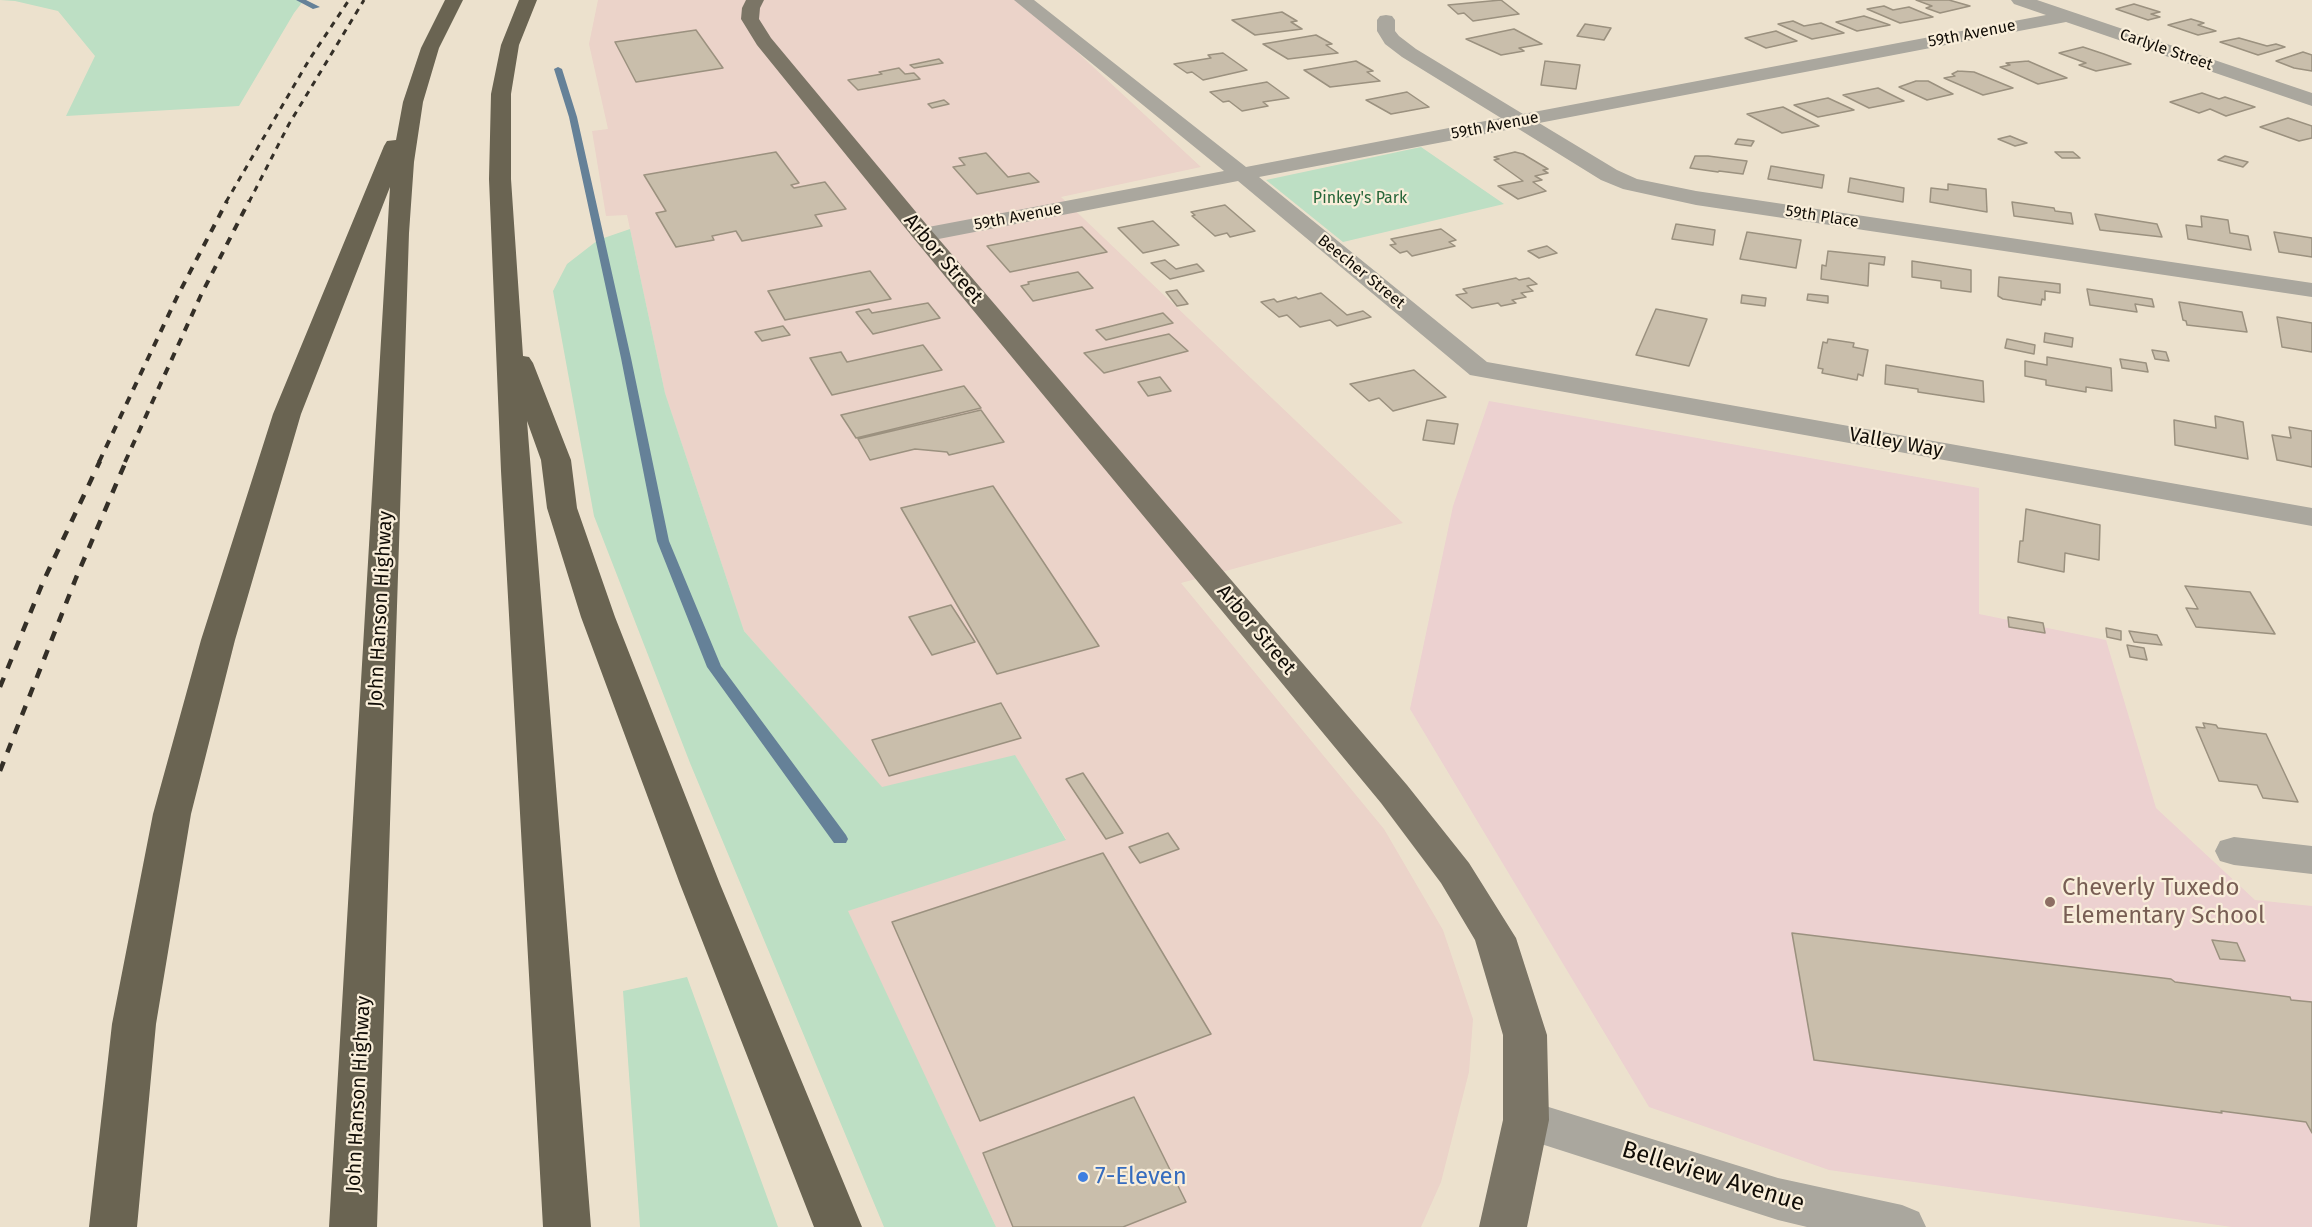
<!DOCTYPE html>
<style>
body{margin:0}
canvas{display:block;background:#ece1cd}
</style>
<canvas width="2312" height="1227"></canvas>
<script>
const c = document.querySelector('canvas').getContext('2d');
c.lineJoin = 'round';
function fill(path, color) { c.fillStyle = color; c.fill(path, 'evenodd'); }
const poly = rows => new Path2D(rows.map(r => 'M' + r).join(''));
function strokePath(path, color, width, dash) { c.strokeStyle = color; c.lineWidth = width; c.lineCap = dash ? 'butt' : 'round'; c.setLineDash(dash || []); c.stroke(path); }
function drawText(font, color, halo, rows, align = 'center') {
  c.font = font + ' "Fira Sans",sans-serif'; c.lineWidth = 4.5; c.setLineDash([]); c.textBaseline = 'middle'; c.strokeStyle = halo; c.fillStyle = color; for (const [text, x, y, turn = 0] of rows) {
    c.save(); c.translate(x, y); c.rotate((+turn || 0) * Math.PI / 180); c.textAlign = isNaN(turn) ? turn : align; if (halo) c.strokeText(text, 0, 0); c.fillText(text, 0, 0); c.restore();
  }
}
fill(poly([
 [598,0,1021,0,1201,167,1061,197,1403,523,1181,583,1384,829,1443,930,1473,1019,1469,1072,1441,1182,1421,1227,996,1227,847,911,1066,839,1015,756,882,788,744,631,665,393,627,215,606,216,592,131,608,129,589,44]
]), '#ebd3c9');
fill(poly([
 [1489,401,1979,488,1979,614,2106,640,2156,808,2255,900,2312,906,2312,1227,2232,1227,1829,1170,1649,1107,1410,709,1453,506]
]), '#ecd1d0');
fill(poly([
 [0,0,304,0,294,13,239,106,66,116,95,56,58,11,15,1],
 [1421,147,1504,204,1343,242,1266,180],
 [630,229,665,393,744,631,882,787,1015,755,1066,840,848,911,996,1227,884,1227,690,763,594,516,553,291,567,264,598,240],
 [687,977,778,1227,640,1227,623,991]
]), '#bddfc4');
fill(poly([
 [296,0,306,0,320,7,313,9,296,0],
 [558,67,562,69,577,117,631,358,669,541,721,666,846,835,848,839,846,843,834,843,707,667,657,541,621,358,569,117,554,69,558,67]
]), '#658198');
const building = poly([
 [1501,0,1519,14,1473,21,1464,13,1458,14,1448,5,1501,0],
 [1916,0,1949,0,1970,6,1940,13,1926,8,1932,6,1916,0],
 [2134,4,2160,12,2151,14,2160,17,2148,20,2116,9,2134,4],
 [1884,6,1893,10,1909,7,1933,17,1900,23,1867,9,1884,6],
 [1282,12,1297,21,1291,22,1302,29,1255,35,1232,20,1282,12],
 [1864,16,1890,25,1857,31,1836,22,1864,16],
 [2191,19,2204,23,2198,25,2216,31,2198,35,2168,25,2191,19],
 [1793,21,1804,26,1821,23,1844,33,1812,39,1778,24,1793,21],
 [1585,24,1611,28,1604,40,1577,36,1585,24],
 [1514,29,1542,44,1519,48,1524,51,1501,55,1466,39,1514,29],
 [696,30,723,68,636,82,615,42,696,30],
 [1776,31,1797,41,1766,48,1745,38,1776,31],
 [1316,35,1332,44,1326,45,1338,53,1288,59,1263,44,1316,35],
 [2239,38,2267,46,2276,44,2285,47,2258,55,2220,42,2239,38],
 [2083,47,2104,54,2131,64,2096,71,2079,65,2086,63,2059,53,2083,47],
 [2303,52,2312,55,2312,71,2294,68,2276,61,2303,52],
 [1223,53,1247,70,1203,80,1192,72,1187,73,1174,64,1211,58,1208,55,1223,53],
 [939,59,943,63,914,68,910,65,939,59],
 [1356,61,1373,71,1367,72,1380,81,1330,87,1304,70,1356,61],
 [1545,61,1580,65,1576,89,1541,85,1545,61],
 [2028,61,2067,78,2038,84,2000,67,2010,65,2006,63,2028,61],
 [899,68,905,74,914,73,920,79,858,90,848,80,882,74,879,72,899,68],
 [1958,71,1974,72,2013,88,1983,95,1944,78,1955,76,1952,74,1958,71],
 [1916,81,1928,81,1953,94,1927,100,1899,87,1916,81],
 [1267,82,1289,98,1263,102,1268,106,1242,111,1229,101,1223,102,1210,92,1267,82],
 [1878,88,1904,101,1869,108,1843,95,1878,88],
 [1407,92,1429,107,1391,114,1366,100,1407,92],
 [2202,93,2219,99,2225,97,2255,107,2226,116,2210,109,2199,113,2170,102,2202,93],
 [1828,98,1854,110,1818,117,1794,105,1828,98],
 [944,100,949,104,932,108,928,104,944,100],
 [1783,107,1819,126,1782,133,1747,114,1783,107],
 [2288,118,2312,126,2312,138,2299,141,2260,127,2288,118],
 [2010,136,2027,143,2015,146,1998,139,2010,136],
 [1738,139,1754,141,1751,146,1735,144,1738,139],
 [776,152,799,183,791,185,794,188,825,182,846,209,815,215,822,226,742,241,736,231,712,236,714,240,676,247,656,213,666,211,644,175,776,152],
 [1515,152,1523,154,1548,169,1543,170,1548,173,1535,176,1542,180,1533,182,1546,191,1518,199,1498,186,1523,181,1494,160,1499,159,1494,157,1515,152],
 [2055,152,2073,152,2080,158,2062,158,2055,152],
 [986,153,1008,177,1029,173,1039,182,977,194,953,167,965,165,959,158,986,153],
 [1695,156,1708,156,1747,161,1743,174,1719,171,1718,172,1690,168,1695,156],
 [2225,156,2248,162,2243,167,2218,160,2225,156],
 [1771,166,1824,175,1822,188,1768,179,1771,166],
 [1850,178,1904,188,1903,202,1848,192,1850,178],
 [1948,184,1986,189,1987,212,1930,202,1931,188,1948,190,1948,184],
 [2012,202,2054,208,2055,211,2071,213,2073,224,2014,216,2012,202],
 [1225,205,1255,231,1230,237,1227,233,1215,236,1192,216,1195,215,1191,212,1225,205],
 [2095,214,2157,224,2162,237,2100,230,2095,214],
 [2201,216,2228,220,2230,233,2248,236,2251,250,2188,239,2186,225,2202,227,2201,216],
 [1153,221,1179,245,1143,253,1118,228,1153,221],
 [1676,224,1715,230,1713,245,1672,239,1676,224],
 [1082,227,1107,252,1010,272,987,246,1082,227],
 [1441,229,1456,240,1449,242,1455,246,1412,256,1407,251,1400,253,1390,245,1396,244,1391,239,1441,229],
 [1747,232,1801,240,1796,268,1740,259,1747,232],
 [2274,232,2312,238,2312,257,2279,252,2274,232],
 [1547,246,1557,253,1539,258,1528,251,1547,246],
 [1828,251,1885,257,1884,265,1869,263,1868,286,1821,279,1822,265,1826,266,1828,251],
 [1165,260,1176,269,1197,264,1204,271,1170,279,1151,263,1165,260],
 [1912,261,1971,270,1971,292,1941,288,1941,281,1912,277,1912,261],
 [870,271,891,299,785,320,768,291,870,271],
 [1078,272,1093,288,1033,301,1021,286,1029,284,1028,282,1078,272],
 [1999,277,2060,284,2060,293,2045,291,2045,300,2042,299,2041,305,2003,299,1998,296,1999,277],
 [1516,278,1519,280,1529,278,1537,284,1527,286,1533,291,1521,293,1526,297,1512,300,1516,303,1501,306,1498,303,1472,308,1456,295,1467,293,1463,289,1516,278],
 [2087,289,2152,299,2154,307,2135,304,2137,312,2090,305,2087,289],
 [1177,290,1188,304,1177,306,1166,292,1177,290],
 [1321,293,1347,315,1363,311,1371,317,1337,326,1330,320,1300,327,1287,315,1279,317,1261,302,1274,299,1277,302,1296,297,1298,299,1321,293],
 [1808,294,1828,296,1828,303,1807,300,1808,294],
 [1742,295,1766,298,1765,306,1741,303,1742,295],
 [2179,302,2242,312,2247,332,2187,325,2186,321,2183,320,2179,302],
 [928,303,940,318,873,334,856,312,869,309,872,313,928,303],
 [1656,309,1707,319,1689,366,1636,355,1656,309],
 [1163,313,1173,323,1106,340,1096,330,1163,313],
 [2277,317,2312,323,2312,352,2282,347,2277,317],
 [783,326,790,335,762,341,755,332,783,326],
 [2045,333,2073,338,2072,347,2044,342,2045,333],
 [1169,334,1188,351,1104,373,1084,353,1169,334],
 [1828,339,1854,343,1853,347,1868,350,1863,376,1858,374,1857,380,1822,373,1823,369,1818,368,1823,342,1827,343,1828,339],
 [2007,339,2035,345,2034,354,2005,348,2007,339],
 [923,345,942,370,832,395,810,358,841,352,847,362,923,345],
 [2152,350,2166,352,2169,361,2155,359,2152,350],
 [2047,357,2111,368,2112,391,2086,387,2086,392,2046,385,2046,380,2025,376,2025,361,2047,365,2047,357],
 [2120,359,2146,363,2148,372,2122,368,2120,359],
 [1886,365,1983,381,1984,402,1918,392,1918,389,1885,384,1886,365],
 [1414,370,1446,397,1393,411,1379,398,1369,401,1350,384,1414,370],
 [1160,377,1171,391,1148,396,1138,382,1160,377],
 [964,386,981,408,856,438,841,415,964,386],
 [981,410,1004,442,949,455,947,452,915,449,870,460,858,439,981,410],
 [2215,416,2243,422,2248,459,2175,445,2174,420,2216,428,2215,416],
 [1427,420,1458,424,1454,444,1423,440,1427,420],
 [2289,427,2312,431,2312,467,2277,460,2272,435,2291,438,2289,427],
 [993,486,1099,646,997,674,901,508,993,486],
 [2026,509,2100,525,2099,560,2065,553,2064,572,2018,562,2020,541,2023,541,2026,509],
 [2185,586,2250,592,2275,634,2196,627,2186,608,2198,609,2185,586],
 [951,605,975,642,932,655,909,617,951,605],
 [2008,617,2043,623,2045,633,2009,627,2008,617],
 [2106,628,2121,631,2121,640,2107,637,2106,628],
 [2129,631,2157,635,2162,645,2134,642,2129,631],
 [2127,645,2144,648,2147,660,2130,657,2127,645],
 [1001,703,1021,738,889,776,872,740,1001,703],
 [2203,723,2216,725,2218,728,2266,734,2298,802,2263,798,2257,785,2219,781,2196,727,2205,728,2203,723],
 [1083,773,1123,833,1106,839,1066,779,1083,773],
 [1168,833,1179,849,1140,863,1129,847,1168,833],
 [1103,853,1211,1034,980,1121,892,922,1103,853],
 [1792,933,2171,979,2175,982,2290,997,2291,1000,2312,1002,2312,1133,2306,1122,2221,1111,2222,1113,1814,1060,1792,933],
 [2212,940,2237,943,2245,961,2220,959,2212,940],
 [1134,1097,1186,1202,1123,1227,1013,1227,983,1153,1134,1097]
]);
fill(building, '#c9beab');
strokePath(building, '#9b917f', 1.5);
fill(poly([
 [1014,0,1034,0,1246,167,1501,118,1402,57,1385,44,1377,31,1377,20,1380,16,1386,15,1392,16,1395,20,1395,31,1399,36,1416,49,1523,114,2046,15,2014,4,2011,0,2037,0,2312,93,2312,106,2066,22,1539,123,1617,170,1637,179,1696,191,2312,283,2312,297,1696,205,1623,189,1601,180,1517,128,1259,177,1487,362,2312,508,2312,526,1470,375,1238,181,923,242,915,240,911,235,915,230,923,228,1224,171,1014,0],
 [2234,837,2312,846,2312,874,2234,865,2220,861,2215,851,2220,841,2234,837],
 [1526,1100,1778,1178,1902,1205,1919,1212,1926,1227,1807,1227,1778,1220,1510,1134,1503,1120,1510,1106,1526,1100]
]), '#aaa79e');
fill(poly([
 [746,0,764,0,760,8,759,19,771,38,931,230,1407,785,1469,863,1516,938,1547,1035,1549,1120,1527,1227,1479,1227,1503,1120,1503,1035,1475,940,1441,883,1381,803,915,240,757,45,741,19,742,8,746,0]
]), '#7b7566');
fill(poly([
 [445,0,463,0,439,48,423,102,414,162,409,233,377,1227,329,1227,390,187,301,414,235,640,191,814,156,1024,137,1227,89,1227,112,1024,153,814,201,640,273,414,384,146,387,141,396,140,403,102,421,48,445,0],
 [519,0,537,0,519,45,511,94,511,179,523,356,529,357,533,363,571,460,577,508,615,617,720,884,862,1227,814,1227,680,884,581,617,547,508,541,460,527,421,591,1227,543,1227,501,471,489,179,491,94,501,45,519,0]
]), '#6a6452');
strokePath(poly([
 [226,202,309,60,349,0],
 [249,202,289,124,364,0]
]), '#342f27', 3, [6, 6]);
strokePath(poly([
 [99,462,177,297,227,201],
 [125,462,201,295,249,201]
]), '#342f27', 4, [8, 8]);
strokePath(poly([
 [0,687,43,582,100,461],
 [0,771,76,578,126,461]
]), '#342f27', 4.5, [10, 10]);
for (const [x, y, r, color] of [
 [2050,902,6,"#8d6e63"],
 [1083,1177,6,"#3f7fe0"]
]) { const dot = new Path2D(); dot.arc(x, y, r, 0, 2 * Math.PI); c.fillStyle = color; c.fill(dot); strokePath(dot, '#f9eeda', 2); }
drawText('16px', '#100c06', '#f9eeda', [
 ["59th Avenue",1972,34,-11],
 ["Carlyle Street",2166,50,19],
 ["59th Avenue",1495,126,-11],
 ["59th Avenue",1018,217,-11],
 ["59th Place",1822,217,9],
 ["Beecher Street",1361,272,39]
]);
drawText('16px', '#256538', '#f9eeda', [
 ["Pinkey's Park",1360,199]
]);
drawText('20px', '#100c06', '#f9eeda', [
 ["Arbor Street",943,259,50],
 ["Valley Way",1896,443,10],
 ["John Hanson Highway",381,609,-87],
 ["Arbor Street",1256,630,50],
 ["John Hanson Highway",359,1094,-87]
]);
drawText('24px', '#785e54', '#f9eeda', [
 ["Cheverly Tuxedo",2062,888],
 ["Elementary School",2062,916]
], 'left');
drawText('24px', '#366cbe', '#f9eeda', [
 ["7-Eleven",1095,1177]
], 'left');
drawText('24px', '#100c06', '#f9eeda', [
 ["Belleview Avenue",1713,1177,17]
]);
</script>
